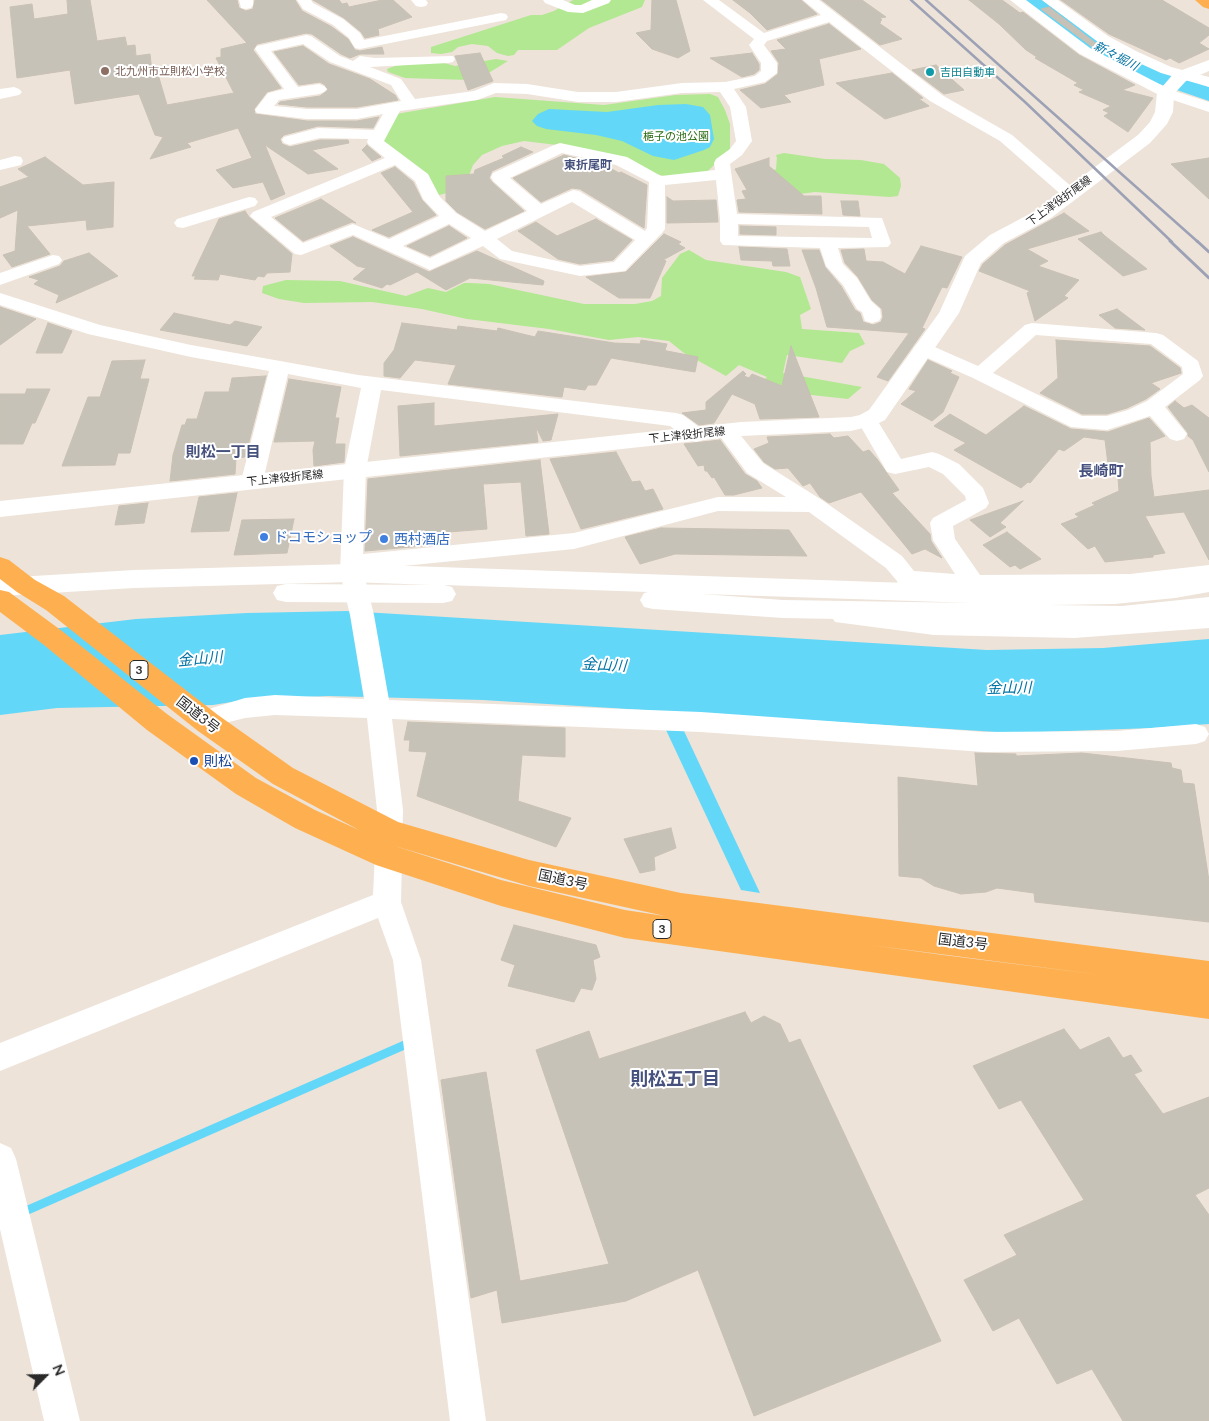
<!DOCTYPE html>
<meta charset="utf-8">
<style>
body{margin:0}
#map{position:relative;width:1209px;height:1421px;overflow:hidden;background:#ede3d9;font-family:Lato,sans-serif}
canvas{display:block}
.north{position:absolute;left:20px;top:1351px;width:50px;height:50px;-webkit-text-stroke:4px #fff;paint-order:stroke;rotate:67deg;font-size:14px;font-weight:700;line-height:20px;text-align:center;color:#292929}
.north::after{content:'';display:block;margin:auto;width:18px;height:22px;background:#292929;clip-path:polygon(50% 0,100% 100%,50% 72%,0 100%)}
</style>
<div id="map">
<canvas width="1209" height="1421"></canvas>
<div class="north">N</div>
</div>
<script>
const c = document.querySelector('canvas').getContext('2d');
c.lineJoin = 'round';
function fill(path, color) { c.fillStyle = color; c.fill(path, 'evenodd'); }
const poly = rows => new Path2D(rows.map(r => 'M' + r).join(''));
function strokePath(path, color, width, dash) { c.strokeStyle = color; c.lineWidth = width; c.lineCap = dash ? 'butt' : 'round'; c.setLineDash(dash || []); c.stroke(path); }
function drawText(font, color, halo, rows, align = 'center') {
  c.font = font + ' Lato,"Noto Sans JP",sans-serif'; c.lineWidth = 4; c.setLineDash([]); c.textBaseline = 'middle'; c.strokeStyle = halo; c.fillStyle = color; for (const [text, x, y, turn = 0] of rows) {
    c.save(); c.translate(x, y); c.rotate((+turn || 0) * Math.PI / 180); c.textAlign = isNaN(turn) ? turn : align; if (halo) c.strokeText(text, 0, 0); c.fillText(text, 0, 0); c.restore();
  }
}
fill(poly([
 [573,0,645,0,642,7,589,28,557,50,518,50,514,55,508,56,497,53,488,46,472,44,458,47,452,52,441,54,431,53,431,47,531,15,542,15,554,11],
 [496,59,508,61,482,77,469,80,405,78,388,72,387,69,395,66,418,63,444,63,455,66],
 [710,94,718,97,725,110,730,124,730,149,705,174,667,177,557,145,524,141,502,146,482,155,473,165,470,173,468,188,435,196,381,141,396,114,495,97,604,105,676,95],
 [784,153,825,159,861,160,884,164,900,178,901,186,898,196,890,197,815,192,777,197,770,173,776,169,777,158,776,155],
 [689,250,706,260,786,272,800,277,811,309,800,315,802,329,859,333,865,344,850,351,842,363,787,355,783,373,862,387,848,399,785,392,762,382,767,377,739,365,726,376,684,353,669,341,638,337,609,340,549,329,467,319,422,309,372,302,304,303,279,299,262,293,263,286,286,280,340,281,406,296,428,288,446,292,464,283,470,283,489,284,584,304,635,304,652,301,661,296,662,278,680,254]
]), '#b2e891');
fill(poly([
 [1022,0,1042,0,1091,36,1209,87,1209,101,1159,84,1108,60,1077,41],
 [686,104,703,107,710,115,714,139,710,147,704,150,674,160,653,156,622,141,596,135,546,129,537,126,532,121,538,114,549,109,607,112,658,105],
 [347,611,987,650,1103,648,1209,639,1209,724,1152,728,1013,733,483,700,328,696,250,699,213,705,57,708,0,715,0,635,136,619,247,613],
 [666,730,684,731,760,893,741,890]
]), '#63d7f8');
strokePath(poly([
 [21,1213,409,1043]
]), '#63d7f8', 9);
const building = poly([
 [67,0,90,0,97,41,125,37,127,46,135,45,136,56,150,54,152,72,157,71,167,105,234,93,216,58,221,57,221,49,247,43,207,0,237,0,239,8,246,11,253,9,255,0,295,0,302,11,332,27,348,39,355,50,360,51,382,47,384,54,360,54,350,58,341,54,312,34,306,33,257,44,253,50,281,88,267,92,254,109,255,114,307,121,357,121,379,117,373,128,318,126,284,135,280,139,282,144,290,147,320,140,348,140,349,143,312,150,338,169,308,174,265,145,285,194,271,200,263,182,233,188,216,170,252,158,238,128,187,143,191,147,150,159,163,137,155,135,139,94,75,104,70,70,17,78,10,7,32,4,34,19,68,14,67,0],
 [313,0,339,0,342,4,347,3,349,7,382,0,393,0,412,17,378,29,379,35,365,38,361,32,344,18,313,0],
 [652,0,676,0,690,51,678,58,652,49,636,33,651,30,652,0],
 [733,0,801,0,817,14,767,30,750,13,733,0],
 [822,0,862,0,886,17,880,18,882,20,879,21,881,22,879,23,902,39,880,45,822,0],
 [969,0,1002,0,1020,13,1023,12,1079,55,1135,85,1122,90,1153,98,1128,132,1104,116,1109,113,1103,110,1111,106,1079,92,1084,90,1074,85,1078,83,1035,58,1037,57,1026,50,999,24,969,0],
 [1061,0,1162,0,1209,28,1209,35,1199,43,1209,49,1179,63,1170,58,1166,60,1109,34,1061,0],
 [1049,7,1097,44,1104,47,1096,49,1091,46,1041,9,1049,7],
 [829,24,861,49,819,59,824,85,784,95,791,102,761,108,740,90,765,84,778,74,779,63,771,51,786,49,777,40,829,24],
 [303,46,329,64,370,79,395,95,398,100,357,107,307,107,278,104,280,102,320,96,328,90,325,85,320,82,299,85,274,52,303,46],
 [480,53,493,81,468,90,455,56,480,53],
 [752,53,759,64,759,70,754,74,742,77,710,58,752,53],
 [936,65,964,90,944,94,912,70,936,65],
 [892,73,923,98,919,99,929,106,885,119,836,83,892,73],
 [367,145,368,146,381,157,372,161,362,150,367,145],
 [521,147,533,152,492,171,489,178,492,182,524,211,485,229,457,212,446,201,446,176,474,174,475,170,504,158,502,156,521,147],
 [564,155,583,160,606,170,610,168,619,173,621,172,647,185,644,228,580,189,572,188,541,202,513,178,564,155],
 [45,157,83,185,114,182,113,227,87,230,86,220,27,226,50,254,12,267,3,255,15,251,18,210,0,218,0,187,29,177,18,169,45,157],
 [769,158,769,166,804,196,821,196,822,214,739,212,737,200,746,199,742,191,747,190,735,169,769,158],
 [1209,158,1209,199,1171,164,1209,158],
 [395,167,413,182,422,200,436,215,389,237,372,230,413,212,381,173,395,167],
 [667,197,673,201,716,200,718,222,667,223,667,197],
 [321,199,356,223,352,222,303,241,275,218,321,199],
 [841,201,858,201,860,216,843,215,841,201],
 [245,211,249,217,292,254,290,272,267,273,264,277,258,276,255,280,220,274,218,280,194,279,196,276,192,276,219,219,245,211],
 [1064,213,1089,231,1027,249,1048,261,1038,266,1079,280,1064,296,1068,298,1035,321,1027,293,1030,291,979,271,983,264,1005,245,1064,213],
 [596,219,632,240,613,260,580,264,558,259,518,231,536,222,557,236,596,219],
 [449,226,467,238,430,256,407,246,449,226],
 [740,226,776,227,776,235,740,234,740,226],
 [1101,232,1105,236,1147,269,1123,276,1078,239,1101,232],
 [664,234,681,242,678,244,685,248,663,260,666,261,650,298,619,298,586,277,626,272,664,234],
 [353,237,429,272,477,251,544,281,543,285,470,278,446,290,417,272,390,285,387,284,382,288,353,279,366,268,357,266,330,246,353,237],
 [921,246,962,257,947,288,942,287,922,328,925,329,888,381,877,377,909,333,827,327,816,288,802,250,819,250,825,267,841,286,855,310,860,313,863,322,873,325,881,322,883,317,882,309,872,300,858,277,845,263,841,250,864,249,866,261,883,262,905,274,921,246],
 [739,247,787,249,790,266,773,266,772,261,741,260,739,247],
 [89,253,118,276,56,303,59,295,34,284,39,280,29,277,60,266,64,261,89,253],
 [0,307,36,319,0,345,0,307],
 [1117,309,1145,330,1115,328,1099,315,1117,309],
 [174,313,230,325,235,321,262,327,247,346,160,330,174,313],
 [48,323,72,331,62,353,36,353,48,323],
 [402,323,457,330,458,326,497,331,498,328,535,337,538,331,614,343,640,344,641,340,667,344,665,350,667,351,698,357,695,372,611,358,596,385,588,385,585,390,564,387,562,397,448,384,456,365,415,360,400,378,384,376,384,363,394,350,402,323],
 [1056,340,1150,346,1180,368,1181,373,1151,383,1160,389,1146,399,1127,408,1107,414,1082,414,1040,393,1058,378,1056,340],
 [791,346,819,417,760,419,755,404,732,394,714,423,699,425,682,413,706,410,706,402,743,371,746,374,744,376,749,378,752,374,782,386,791,346],
 [145,360,140,379,149,379,130,453,118,453,115,465,62,466,88,397,100,397,112,361,145,360],
 [928,360,952,371,950,373,959,377,943,412,932,421,901,404,916,391,909,389,928,360],
 [266,376,245,457,236,458,235,474,170,481,173,455,182,425,185,425,187,419,197,419,205,392,229,392,232,378,266,376],
 [289,379,341,387,335,418,339,418,335,444,345,444,344,462,314,466,313,450,315,441,274,442,289,379],
 [27,389,50,389,35,423,32,423,23,444,0,444,0,394,25,394,27,389],
 [1175,401,1184,408,1192,405,1209,418,1209,472,1193,440,1188,436,1188,433,1168,407,1175,401],
 [434,403,434,426,558,414,551,440,543,441,536,427,538,442,400,456,398,406,434,403],
 [1024,406,1071,429,1108,432,1149,418,1165,436,1150,442,1151,476,1154,497,1209,490,1209,560,1184,512,1145,516,1165,553,1153,555,1153,557,1105,562,1095,546,1088,549,1061,524,1079,517,1075,514,1095,505,1092,503,1119,491,1117,465,1108,464,1105,440,1084,437,1064,451,1059,449,1030,483,1028,482,1021,488,954,450,966,443,934,426,950,414,986,435,1024,406],
 [830,434,834,438,848,436,863,452,869,450,877,459,899,490,892,493,930,534,931,541,942,558,925,549,912,554,861,492,829,503,820,497,810,483,803,486,788,468,775,469,764,462,754,449,769,443,767,437,830,434],
 [720,440,745,474,757,481,762,488,734,495,725,495,714,477,712,478,707,471,705,471,704,465,698,466,684,444,720,440],
 [616,452,632,482,640,481,645,491,653,489,663,509,581,529,550,459,616,452],
 [540,460,549,534,526,536,521,482,483,484,487,529,448,532,448,537,444,538,445,544,365,551,368,479,540,460],
 [237,493,229,531,191,532,199,497,237,493],
 [1023,501,1000,523,1006,527,990,537,970,520,1023,501],
 [148,503,144,523,115,525,119,506,148,503],
 [294,519,287,553,234,555,242,520,294,519],
 [661,528,789,530,807,556,675,554,640,564,625,537,661,528],
 [1007,532,1041,559,1020,569,1015,565,1010,567,983,545,1007,532],
 [408,722,565,728,565,757,522,755,518,801,571,818,556,847,417,796,427,752,409,751,410,740,404,740,408,722],
 [975,753,1016,754,1016,756,1082,753,1171,763,1172,768,1181,770,1183,783,1194,784,1209,881,1209,922,1035,902,1034,893,997,888,986,892,961,894,934,886,921,878,899,876,898,777,978,786,975,753],
 [671,828,676,848,654,857,655,870,640,873,624,839,671,828],
 [514,925,596,945,600,957,593,960,596,979,592,990,581,988,574,1002,508,986,515,965,501,960,514,925],
 [745,1012,751,1023,764,1016,780,1024,789,1043,800,1039,941,1341,754,1416,698,1270,626,1301,502,1323,497,1290,471,1298,441,1080,486,1072,520,1281,609,1264,536,1050,589,1031,599,1059,745,1012],
 [1064,1029,1080,1050,1109,1037,1123,1058,1131,1055,1142,1071,1134,1074,1163,1114,1209,1097,1209,1188,1195,1195,1209,1215,1209,1421,1123,1421,1092,1369,1057,1384,1019,1318,993,1331,964,1280,1017,1255,1004,1235,1084,1200,1021,1100,999,1109,973,1066,1064,1029]
]);
fill(building, '#c7c2b8');
strokePath(building, '#c8c0b3', 1);
fill(poly([
 [239,0,253,0,253,5,251,8,246,9,241,8,239,0],
 [297,0,311,0,313,3,343,19,360,33,364,40,501,13,506,14,508,17,506,20,501,21,360,49,355,48,349,38,333,25,303,9,297,0],
 [411,0,426,0,428,3,426,6,421,7,416,6,411,0],
 [543,0,563,0,575,5,581,5,592,0,611,0,609,3,583,13,568,12,545,3,543,0],
 [703,0,719,0,764,33,821,15,803,0,819,0,942,95,1012,135,1080,194,1077,198,1071,199,1065,198,1000,141,930,101,829,22,767,41,764,45,777,63,777,73,765,82,734,89,746,107,752,141,742,155,730,164,737,214,882,218,891,243,888,247,838,248,843,264,857,278,871,301,880,309,881,317,879,321,872,323,865,321,862,312,857,309,843,285,826,266,820,248,723,245,720,241,720,219,716,180,665,185,665,229,662,233,625,271,580,276,500,259,483,246,430,270,353,235,301,255,295,254,250,216,253,212,385,158,369,145,367,142,368,139,320,138,290,145,284,143,282,140,284,137,318,128,374,130,383,114,357,119,307,119,257,113,255,110,268,93,284,89,255,49,257,46,306,35,311,36,340,56,353,61,360,56,375,58,453,56,455,59,453,62,448,63,370,67,401,79,415,99,474,91,494,83,527,84,578,92,616,92,682,83,725,82,755,76,761,71,761,63,749,45,754,39,703,0],
 [303,44,330,62,391,85,401,101,357,109,307,109,274,106,279,100,319,94,324,92,327,89,324,86,319,84,298,87,271,51,303,44],
 [720,92,730,107,736,141,730,149,716,159,714,163,715,170,661,176,627,157,560,143,554,145,493,173,491,177,493,181,527,211,485,231,456,213,440,197,428,174,384,141,400,111,477,100,496,93,527,94,578,102,616,102,682,93,720,92],
 [562,153,616,165,649,182,647,228,645,231,579,191,573,190,541,204,510,178,562,153],
 [395,165,415,181,423,199,439,216,389,239,353,224,303,243,271,217,395,165],
 [572,202,635,240,614,262,580,266,512,251,497,239,572,202],
 [449,224,471,238,430,258,403,246,449,224],
 [738,224,869,227,872,238,738,236,738,224],
 [1010,0,1026,0,1090,48,1171,90,1209,102,1209,112,1161,96,1080,54,1010,0],
 [1042,0,1058,0,1108,36,1136,51,1171,67,1209,77,1209,87,1161,73,1126,57,1098,42,1042,0],
 [14,87,19,89,22,92,19,95,0,99,0,89,14,87],
 [15,156,21,157,23,161,21,165,0,170,0,160,15,156],
 [249,197,255,198,258,202,255,206,183,228,177,227,174,223,177,219,249,197],
 [53,255,59,256,62,260,59,264,0,285,0,273,53,255],
 [0,293,100,325,191,345,358,375,676,413,683,415,703,430,706,435,703,440,696,442,689,440,670,426,381,390,366,470,363,554,574,533,718,497,786,497,747,473,716,431,719,426,726,424,733,426,763,463,822,500,902,556,914,571,955,574,933,540,930,523,933,518,966,500,965,496,943,474,929,467,895,474,887,472,857,420,860,415,867,413,874,415,901,459,932,452,939,454,959,464,983,488,989,503,986,508,953,526,955,539,980,575,1130,574,1209,565,1209,581,1130,590,1061,592,973,591,922,588,923,592,919,598,911,600,903,598,897,581,886,568,809,512,718,511,574,549,363,570,374,615,389,700,701,712,984,732,1117,731,1196,724,1205,727,1209,734,1205,741,1196,744,1117,751,984,752,701,732,392,719,403,810,401,902,421,960,486,1421,450,1421,393,960,378,918,0,1071,0,1043,373,895,377,810,367,718,275,715,245,718,229,722,208,733,199,730,195,723,199,716,212,708,245,698,275,695,364,699,350,615,340,573,344,470,361,388,288,374,263,481,260,486,252,488,244,486,241,481,269,371,191,357,88,334,0,305,0,293],
 [1032,323,1156,333,1163,335,1198,361,1203,376,1200,380,1165,407,1187,434,1184,439,1177,441,1170,439,1150,416,1107,430,1071,427,973,378,916,353,913,349,916,345,923,343,930,345,978,366,1025,325,1032,323],
 [1036,335,1151,344,1182,367,1183,374,1147,401,1128,410,1107,416,1082,416,993,373,1036,335],
 [843,607,934,617,1074,620,1209,610,1209,628,1074,638,934,635,835,622,831,616,835,610,843,607],
 [0,1143,11,1148,16,1159,80,1421,44,1421,0,1229,0,1143]
]), '#fff');
fill(poly([
 [351,564,1025,587,1114,586,1175,580,1209,574,1209,592,1175,598,1114,604,1049,605,1122,606,1209,597,1209,615,1122,624,783,618,653,609,644,607,640,600,644,593,648,592,444,585,452,587,456,594,452,601,443,603,286,602,277,600,273,593,277,586,286,584,431,585,351,582,134,588,0,596,0,578,134,570,351,564],
 [702,594,973,603,783,600,702,594]
]), '#fff');
fill(poly([
 [1209,60,1209,71,1186,81,1174,94,1173,112,1167,124,1150,143,1051,218,1004,243,981,263,959,313,885,420,875,425,851,431,741,436,0,517,0,501,741,422,851,417,860,415,869,410,939,313,965,256,990,235,1037,210,1138,135,1150,122,1155,112,1157,93,1174,73,1209,60]
]), '#fff');
fill(poly([
 [1195,0,1209,0,1209,9,1203,7,1195,0],
 [0,557,9,560,35,580,64,596,218,715,293,768,398,822,529,860,681,893,1209,961,1209,1019,625,938,501,906,376,865,295,828,236,794,147,730,44,645,0,612,0,590,9,592,62,631,167,714,256,778,315,810,359,830,273,784,198,731,46,610,17,592,0,579,0,557],
 [395,846,529,886,665,916,625,910,501,880,395,846],
 [870,945,1102,975,943,955,870,945]
]), '#feb050');
strokePath(poly([
 [911,0,1025,102,1172,242],
 [926,0,1198,242]
]), '#9ca1b5', 2.5);
strokePath(poly([
 [1170,241,1209,278],
 [1197,241,1209,252]
]), '#9ca1b5', 3);
for (const [x, y, r, color] of [
 [105,71,5,"#8d6e63"],
 [930,72,5,"#0f9aa8"],
 [264,537,5,"#3f7fe0"],
 [384,539,5,"#3f7fe0"],
 [194,761,5,"#1a4fb4"]
]) { const dot = new Path2D(); dot.arc(x, y, r, 0, 2 * Math.PI); c.fillStyle = color; c.fill(dot); strokePath(dot, '#fff', 2); }
drawText('11px', '#785e54', '#fff', [
 ["北九州市立則松小学校",115,71]
], 'left');
drawText('11px', '#0d838f', '#fff', [
 ["吉田自動車",940,72]
], 'left');
drawText('11px', '#2a6b14', '#fff', [
 ["梔子の池公園",676,136]
]);
drawText('11px', '#292929', '#fff', [
 ["下上津役折尾線",1059,201,-36],
 ["下上津役折尾線",687,435,-6],
 ["下上津役折尾線",285,478,-6]
]);
drawText('italic 12px', '#0273a4', '#fff', [
 ["新々堀川",1116,56,28]
]);
drawText('bold 12px', '#46527d', '#fff', [
 ["東折尾町",588,165]
]);
for (const [x, y, w] of [
 [139,670,18],
 [662,929,18]
]) { const box = new Path2D(); box.roundRect(x - w / 2, y - 9.5, w, 19, 4); c.fillStyle = '#fff'; c.fill(box); strokePath(box, '#292929', 1); }
drawText('bold 12px', '#292929', null, [
 ["3",139,670],
 ["3",662,929]
]);
drawText('14px', '#366cbe', '#fff', [
 ["ドコモショップ",274,537],
 ["西村酒店",394,539]
], 'left');
drawText('14px', '#292929', '#fff', [
 ["国道3号",198,715,38],
 ["国道3号",563,880,12],
 ["国道3号",963,942,7]
]);
drawText('14px', '#164399', '#fff', [
 ["則松",204,761]
], 'left');
drawText('bold 15px', '#46527d', '#fff', [
 ["則松一丁目",223,452],
 ["長崎町",1101,471]
]);
drawText('italic 15px', '#0273a4', '#fff', [
 ["金山川",200,659,-5],
 ["金山川",604,665,3],
 ["金山川",1009,688,-1]
]);
drawText('bold 18px', '#46527d', '#fff', [
 ["則松五丁目",675,1079]
]);
</script>
